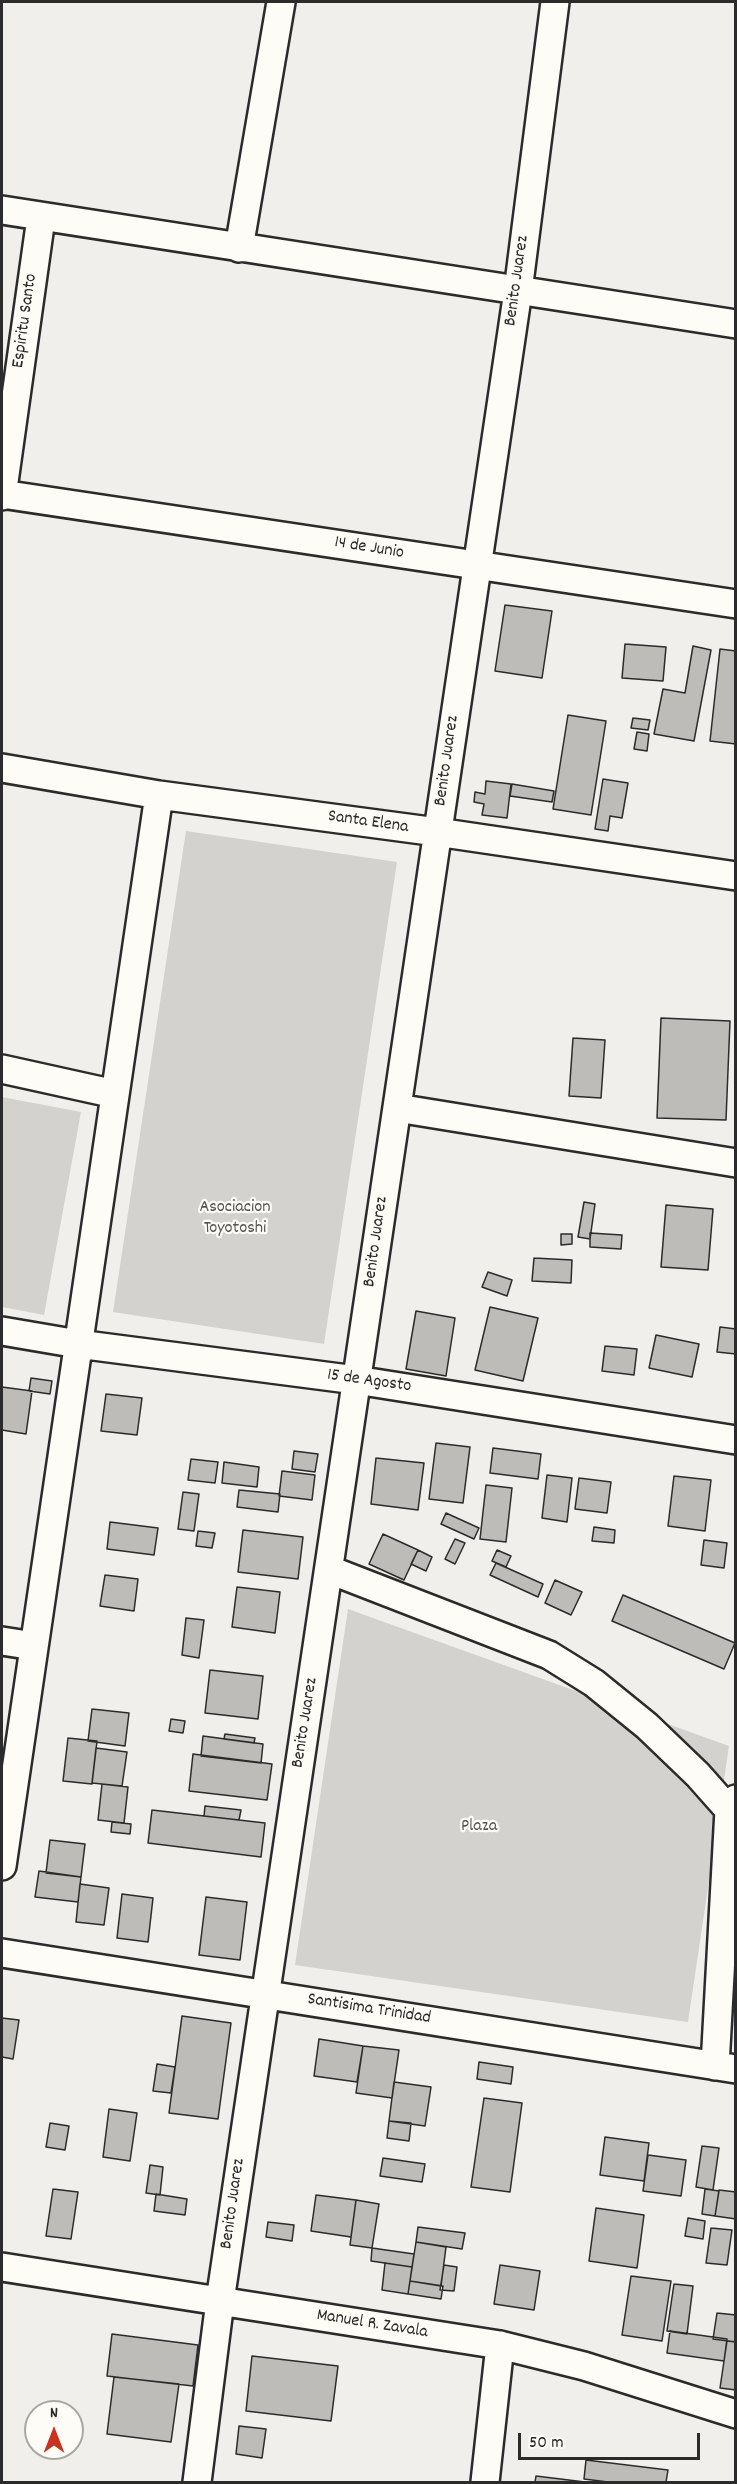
<!DOCTYPE html>
<style>
body{margin:0}
#map{position:relative;width:737px;height:2484px;overflow:hidden;background:#f0efeb;font-family:Dekko,sans-serif}
canvas{display:block}
.frame{position:absolute;inset:0;border:3px solid #2b2b2b;pointer-events:none}
.north{position:absolute;left:24px;top:2400px;width:60px;height:60px;box-sizing:border-box;background:#fdfcf7;border:2px solid #a9a8a5;border-radius:50%;rotate:0deg;font-size:16px;font-weight:700;line-height:24px;text-align:center;color:#2b2b2b}
.north::after{content:'';display:block;margin:auto;width:21px;height:27px;background:#c8321e;clip-path:polygon(50% 0,100% 100%,50% 72%,0 100%)}
.scale{position:absolute;left:518px;top:2433px;width:182px;height:27px;box-sizing:border-box;border:3px solid #2b2b2b;border-top:0;padding-left:8px;font-size:18px;line-height:21px;white-space:nowrap;color:#2b2b2b;-webkit-text-stroke:4px #fdfcf7;paint-order:stroke}
</style>
<div id="map">
<canvas width="737" height="2484"></canvas>
<div class="frame"></div>
<div class="north">N</div>
<div class="scale">50 m</div>
</div>
<script>
const c = document.querySelector('canvas').getContext('2d');
c.lineJoin = 'round';
function fill(path, color) { c.fillStyle = color; c.fill(path, 'evenodd'); }
const poly = rows => new Path2D(rows.map(r => 'M' + r).join(''));
function strokePath(path, color, width, dash) { c.strokeStyle = color; c.lineWidth = width; c.lineCap = dash ? 'butt' : 'round'; c.setLineDash(dash || []); c.stroke(path); }
function drawText(font, color, halo, rows, align = 'center') {
  c.font = font + ' Dekko,sans-serif'; c.lineWidth = 4.5; c.setLineDash([]); c.textBaseline = 'middle'; c.strokeStyle = halo; c.fillStyle = color; for (const [text, x, y, turn = 0] of rows) {
    c.save(); c.translate(x, y); c.rotate((+turn || 0) * Math.PI / 180); c.textAlign = isNaN(turn) ? turn : align; if (halo) c.strokeText(text, 0, 0); c.fillText(text, 0, 0); c.restore();
  }
}
fill(poly([
 [186,831,397,862,324,1344,113,1312],
 [2,1097,81,1112,44,1315,2,1307],
 [348,1609,729,1746,688,2022,295,1965]
]), '#d3d2cf');
const building = poly([
 [505,605,552,611,542,678,495,671,505,605],
 [625,644,666,647,663,681,622,678,625,644],
 [693,646,711,650,694,741,654,734,663,689,685,693,693,646],
 [720,649,736,651,736,744,710,741,720,649],
 [568,715,606,721,591,815,553,809,568,715],
 [633,718,650,720,648,730,631,728,633,718],
 [637,732,649,734,647,751,634,749,637,732],
 [603,779,628,783,622,818,610,816,608,831,595,829,603,779],
 [486,781,511,784,507,818,482,815,484,804,474,802,475,792,485,794,486,781],
 [512,784,554,791,552,802,510,796,512,784],
 [661,1018,730,1021,726,1120,657,1118,661,1018],
 [573,1038,605,1040,601,1098,569,1096,573,1038],
 [584,1202,595,1204,590,1239,578,1237,584,1202],
 [666,1205,713,1209,708,1270,661,1267,666,1205],
 [590,1233,622,1235,621,1249,590,1247,590,1233],
 [561,1234,572,1234,572,1244,561,1245,561,1234],
 [534,1258,572,1260,571,1283,532,1281,534,1258],
 [488,1272,512,1280,507,1296,482,1287,488,1272],
 [490,1307,538,1318,523,1381,475,1370,490,1307],
 [416,1311,455,1318,446,1376,406,1369,416,1311],
 [720,1327,736,1329,736,1354,717,1352,720,1327],
 [656,1335,699,1344,692,1377,649,1368,656,1335],
 [605,1346,637,1349,634,1375,602,1371,605,1346],
 [31,1378,52,1381,50,1394,29,1391,31,1378],
 [2,1387,32,1391,26,1434,2,1430,2,1387],
 [106,1394,142,1398,137,1435,101,1431,106,1394],
 [436,1443,470,1447,463,1503,429,1499,436,1443],
 [493,1448,541,1454,538,1479,490,1473,493,1448],
 [294,1451,318,1454,315,1472,292,1469,294,1451],
 [376,1458,424,1463,418,1510,371,1504,376,1458],
 [191,1459,218,1462,215,1483,188,1480,191,1459],
 [224,1462,259,1467,257,1487,222,1483,224,1462],
 [282,1471,315,1475,312,1500,279,1496,282,1471],
 [547,1475,572,1478,567,1522,542,1518,547,1475],
 [674,1476,711,1480,705,1531,668,1526,674,1476],
 [579,1478,611,1482,607,1513,575,1509,579,1478],
 [486,1485,512,1488,506,1542,480,1539,486,1485],
 [239,1490,280,1494,278,1512,237,1507,239,1490],
 [183,1492,199,1494,194,1531,178,1529,183,1492],
 [446,1513,479,1528,474,1539,441,1524,446,1513],
 [110,1522,158,1528,154,1555,107,1549,110,1522],
 [594,1527,615,1530,614,1543,592,1541,594,1527],
 [243,1530,303,1537,298,1579,238,1572,243,1530],
 [198,1531,215,1533,212,1548,196,1546,198,1531],
 [383,1534,418,1550,404,1580,369,1564,383,1534],
 [455,1539,465,1543,455,1564,445,1559,455,1539],
 [704,1540,727,1543,724,1568,701,1565,704,1540],
 [418,1550,432,1557,426,1571,411,1564,418,1550],
 [497,1550,511,1556,506,1567,492,1561,497,1550],
 [496,1563,543,1584,538,1597,490,1575,496,1563],
 [105,1575,138,1579,134,1611,100,1606,105,1575],
 [555,1580,582,1592,571,1615,545,1603,555,1580],
 [237,1587,280,1592,275,1633,232,1627,237,1587],
 [623,1595,735,1643,724,1669,612,1621,623,1595],
 [186,1618,204,1620,199,1658,182,1655,186,1618],
 [210,1670,263,1676,258,1719,205,1713,210,1670],
 [92,1709,129,1713,125,1746,88,1741,92,1709],
 [171,1719,185,1721,183,1733,169,1731,171,1719],
 [225,1734,255,1738,254,1743,224,1739,225,1734],
 [203,1736,263,1744,261,1763,201,1756,203,1736],
 [68,1738,97,1741,92,1784,63,1781,68,1738],
 [96,1748,127,1752,122,1786,92,1783,96,1748],
 [193,1754,272,1764,267,1800,189,1791,193,1754],
 [102,1784,128,1787,124,1823,98,1820,102,1784],
 [205,1806,241,1810,239,1820,204,1816,205,1806],
 [152,1810,265,1823,261,1857,148,1843,152,1810],
 [112,1822,131,1824,130,1834,111,1832,112,1822],
 [50,1840,85,1844,81,1877,46,1873,50,1840],
 [39,1871,81,1877,78,1902,35,1897,39,1871],
 [80,1884,109,1888,104,1925,76,1922,80,1884],
 [122,1894,153,1898,148,1942,117,1938,122,1894],
 [206,1897,247,1902,240,1960,199,1955,206,1897],
 [182,2016,231,2023,218,2119,169,2113,182,2016],
 [2,2018,19,2020,13,2059,2,2057,2,2018],
 [319,2039,363,2046,357,2082,314,2076,319,2039],
 [363,2046,399,2050,392,2098,356,2093,363,2046],
 [479,2062,513,2067,511,2084,477,2079,479,2062],
 [157,2064,175,2067,171,2093,153,2091,157,2064],
 [394,2082,431,2087,425,2126,389,2121,394,2082],
 [484,2098,522,2103,510,2192,471,2187,484,2098],
 [109,2109,137,2113,130,2161,103,2157,109,2109],
 [389,2121,411,2123,409,2141,387,2138,389,2121],
 [50,2123,69,2126,65,2150,46,2147,50,2123],
 [605,2137,649,2143,644,2181,600,2175,605,2137],
 [702,2146,719,2148,713,2190,696,2187,702,2146],
 [648,2155,686,2160,681,2196,643,2191,648,2155],
 [383,2158,425,2164,422,2182,380,2176,383,2158],
 [150,2165,163,2167,160,2195,146,2193,150,2165],
 [53,2189,78,2192,71,2239,46,2236,53,2189],
 [705,2189,719,2191,715,2216,702,2214,705,2189],
 [719,2190,736,2192,736,2219,715,2216,719,2190],
 [156,2194,187,2199,185,2215,154,2211,156,2194],
 [316,2195,356,2200,351,2237,311,2231,316,2195],
 [356,2200,379,2204,372,2248,350,2245,356,2200],
 [596,2208,644,2215,637,2268,589,2261,596,2208],
 [688,2218,705,2221,703,2239,685,2236,688,2218],
 [268,2222,294,2225,292,2241,266,2237,268,2222],
 [418,2227,465,2233,462,2249,416,2242,418,2227],
 [711,2228,732,2230,727,2265,706,2263,711,2228],
 [416,2242,446,2247,441,2286,410,2281,416,2242],
 [372,2248,414,2254,412,2267,371,2261,372,2248],
 [385,2263,412,2267,408,2294,382,2290,385,2263],
 [444,2265,457,2267,454,2291,440,2290,444,2265],
 [500,2265,540,2271,534,2310,494,2304,500,2265],
 [631,2276,671,2281,662,2341,622,2335,631,2276],
 [410,2281,443,2286,441,2299,408,2294,410,2281],
 [674,2284,693,2286,687,2334,667,2331,674,2284],
 [717,2313,736,2315,736,2342,713,2339,717,2313],
 [670,2331,727,2339,724,2361,667,2353,670,2331],
 [112,2334,198,2345,193,2386,107,2376,112,2334],
 [727,2341,736,2342,736,2390,720,2388,727,2341],
 [252,2356,338,2366,331,2421,246,2411,252,2356],
 [114,2377,179,2384,171,2442,107,2434,114,2377],
 [239,2426,266,2429,262,2458,236,2454,239,2426],
 [586,2460,668,2470,666,2482,608,2482,584,2479,586,2460],
 [536,2476,585,2482,535,2482,536,2476]
]);
fill(building, '#bdbcb8');
strokePath(building, '#2b2b2b', 1.5);
const street = poly([
 [2,210,736,324],
 [239,248,281,2],
 [2,494,736,604],
 [2,496,41,218],
 [2,768,159,795,437,832,736,876],
 [2,1069,115,1094],
 [397,1108,736,1163],
 [2,1331,78,1344,356,1380,736,1440],
 [330,1570,549,1655,594,1683,647,1726,698,1775,729,1810,736,1799],
 [2,1641,34,1646],
 [2,1866,159,795],
 [2,1953,736,2069],
 [715,2066,729,1810],
 [2,2267,500,2345,584,2366,736,2414],
 [197,2482,220,2301,518,291,555,2],
 [485,2482,500,2345]
]);
strokePath(street, '#2b2b2b', 32);
strokePath(street, '#fdfcf7', 27);
drawText('18px', '#2b2b2b', '#fdfcf7', [
 ["Benito Juarez",518,281,-82],
 ["Espiritu Santo",26,321,-82],
 ["14 de Junio",369,549,9],
 ["Benito Juarez",448,761,-82],
 ["Santa Elena",368,823,8],
 ["Benito Juarez",377,1242,-82],
 ["15 de Agosto",369,1382,8],
 ["Benito Juarez",306,1723,-81],
 ["Santisima Trinidad",369,2010,9],
 ["Benito Juarez",234,2204,-82],
 ["Manuel R. Zavala",372,2325,9]
]);
drawText('18px', '#555554', '#fdfcf7', [
 ["Asociacion",235,1209],
 ["Toyotoshi",235,1230],
 ["Plaza",479,1828]
]);
</script>
